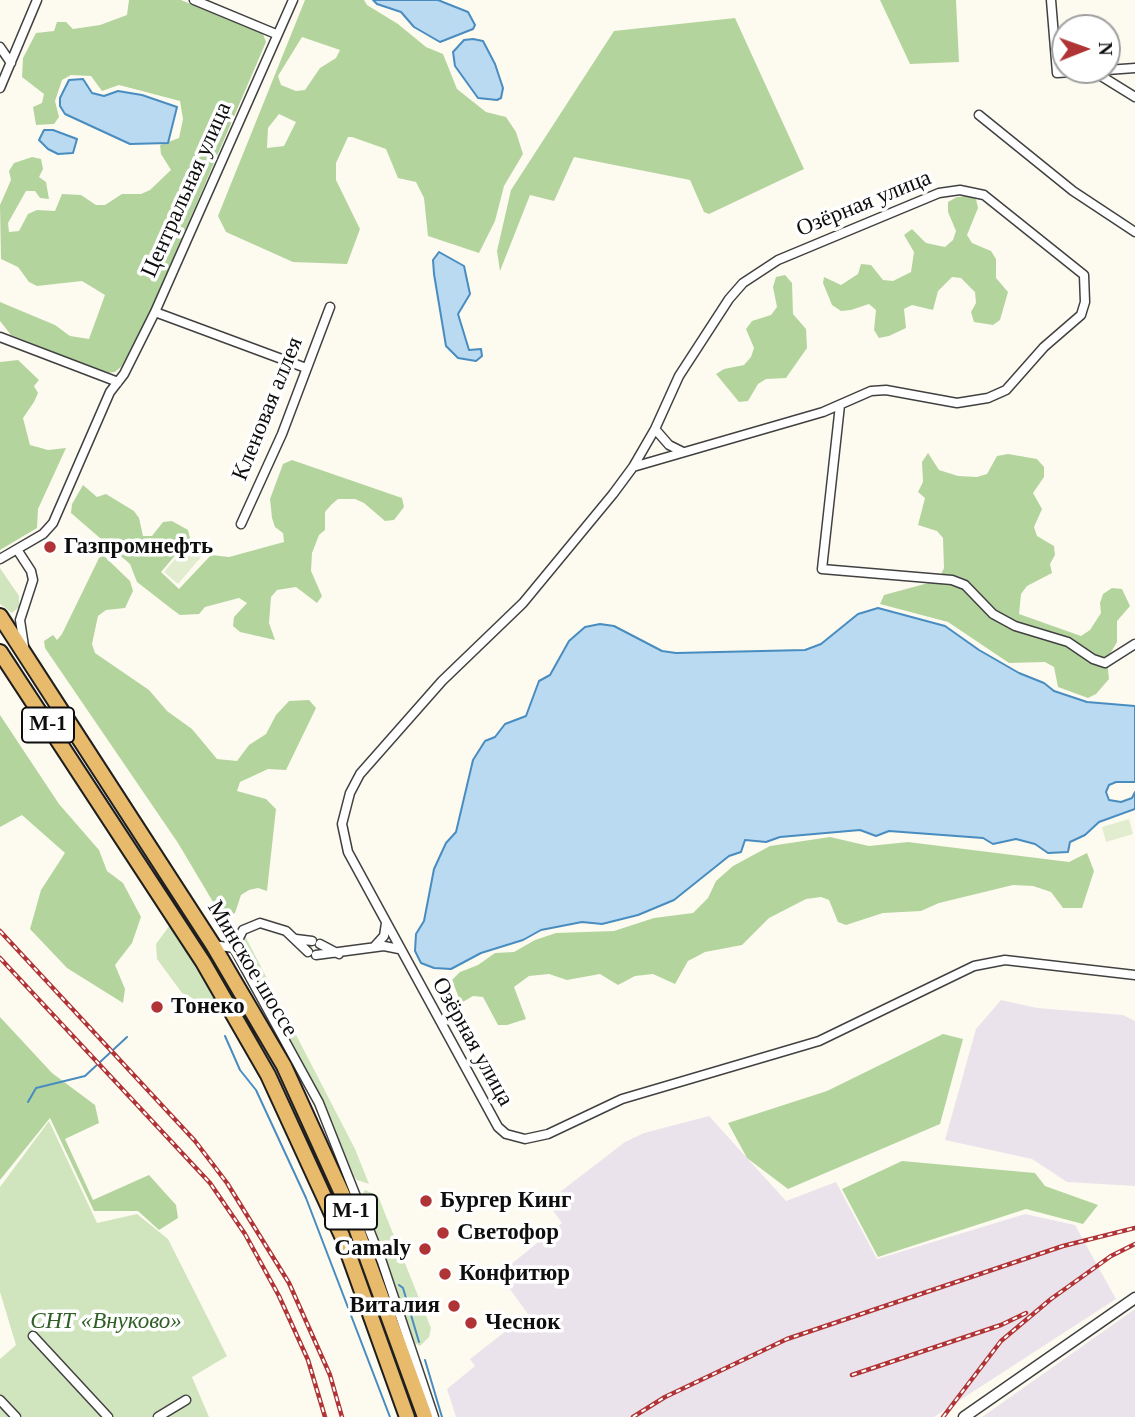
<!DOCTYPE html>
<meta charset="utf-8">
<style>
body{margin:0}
#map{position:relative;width:1135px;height:1417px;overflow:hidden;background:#fdfbf0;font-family:Georgia,serif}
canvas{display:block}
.north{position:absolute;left:1051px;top:14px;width:70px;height:70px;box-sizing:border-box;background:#fff;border:2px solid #9f9f9f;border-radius:50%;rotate:89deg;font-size:19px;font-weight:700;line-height:28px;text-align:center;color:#0e0e0e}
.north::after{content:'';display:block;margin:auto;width:24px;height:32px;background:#b03436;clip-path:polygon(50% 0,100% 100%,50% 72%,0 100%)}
</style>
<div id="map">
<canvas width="1135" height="1417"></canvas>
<div class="north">N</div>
</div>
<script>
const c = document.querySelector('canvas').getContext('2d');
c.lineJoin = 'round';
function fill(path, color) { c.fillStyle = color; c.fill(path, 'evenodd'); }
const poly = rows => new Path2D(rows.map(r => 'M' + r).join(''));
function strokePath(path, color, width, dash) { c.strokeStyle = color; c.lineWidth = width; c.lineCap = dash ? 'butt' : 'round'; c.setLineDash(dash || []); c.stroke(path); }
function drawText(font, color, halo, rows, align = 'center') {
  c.font = font + ' Georgia,serif'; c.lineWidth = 7; c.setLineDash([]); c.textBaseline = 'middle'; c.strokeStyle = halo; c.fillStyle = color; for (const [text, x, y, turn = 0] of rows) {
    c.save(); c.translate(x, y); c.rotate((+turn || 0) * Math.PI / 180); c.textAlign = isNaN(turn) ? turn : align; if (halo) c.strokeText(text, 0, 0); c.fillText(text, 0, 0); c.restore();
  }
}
fill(poly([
 [1001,1000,1037,1008,1123,1015,1135,1021,1135,1186,1067,1182,1032,1159,945,1140,976,1029],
 [709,1116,786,1201,836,1182,877,1259,1025,1214,1075,1225,1116,1299,934,1417,456,1417,447,1389,475,1366,470,1359,528,1314,499,1274,562,1223,547,1202,625,1142,644,1133],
 [1135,1309,1135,1417,982,1417]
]), '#ebe3eb');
fill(poly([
 [0,568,19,596,19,607,12,613,0,604],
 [170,925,215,999,214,1002,196,1000,182,993,157,959,156,944],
 [244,934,355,1149,369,1184,357,1180,351,1173,315,1086,239,951],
 [49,1121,97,1223,137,1214,168,1239,227,1356,192,1377,209,1417,0,1417,0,1359,16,1345,0,1292,0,1187],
 [365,1190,378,1196,431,1328,429,1337,420,1346,415,1343,361,1197]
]), '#d0e5bd');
fill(poly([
 [129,0,181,0,263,34,266,42,150,312,122,366,115,372,106,373,11,335,0,321,0,302,55,325,70,336,89,339,105,295,82,281,37,286,29,282,18,267,1,259,0,205,11,180,9,171,14,163,32,157,41,159,43,169,39,177,46,182,49,199,40,198,35,191,26,191,8,223,9,232,19,231,28,214,37,210,55,211,62,194,81,195,96,205,105,205,122,194,141,194,150,190,171,170,161,154,160,145,179,138,183,119,180,101,119,85,102,91,91,76,71,75,62,80,55,101,59,117,54,124,36,125,33,107,42,103,44,94,22,77,23,58,36,33,54,31,57,22,66,22,73,29,100,25,127,15],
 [305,0,364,0,367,5,398,24,426,47,443,54,457,89,486,112,506,117,516,132,523,154,504,186,495,221,479,253,428,236,424,198,416,182,398,178,386,149,352,137,348,137,336,163,336,180,360,229,347,264,293,262,226,232,218,216],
 [302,37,340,50,336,58,320,68,305,90,296,91,281,85,278,76],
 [279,114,296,122,284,146,267,148,268,128],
 [880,0,956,0,959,62,910,64],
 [735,18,804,169,709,214,704,212,690,180,574,157,554,201,530,195,500,271,497,251,511,190,614,31],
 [967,196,976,199,978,208,967,235,972,243,991,251,996,259,996,278,1008,292,1000,320,993,325,974,322,971,312,976,303,975,292,961,278,952,277,938,291,933,310,912,305,904,309,906,328,889,336,879,338,874,330,876,310,869,304,851,310,841,311,832,305,823,283,824,277,841,285,858,274,861,264,871,265,883,280,893,281,911,272,914,252,904,235,912,229,926,243,945,247,953,240,956,231,948,212,948,202,957,197],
 [785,275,792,283,793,314,806,329,807,348,786,378,766,379,758,384,748,401,739,402,716,374,724,369,744,365,751,357,754,348,746,329,752,321,771,315,777,307,773,287,776,277],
 [18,360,39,380,34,386,38,393,34,402,23,418,30,445,48,450,66,448,38,509,37,528,0,550,0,362],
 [928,453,939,470,958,476,977,477,987,474,997,456,1008,454,1037,459,1044,467,1044,477,1033,493,1042,509,1034,527,1037,536,1054,546,1055,555,1050,564,1052,573,1027,586,1021,594,1019,614,1081,636,1090,630,1101,613,1100,603,1103,594,1112,588,1122,589,1130,606,1117,621,1117,642,1107,659,1109,679,1096,694,1088,698,1058,687,1054,667,1045,662,1009,663,948,622,880,604,884,595,932,582,940,577,944,568,943,538,937,531,918,525,925,498,918,492,923,482,922,462],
 [292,460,402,498,404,507,394,520,385,521,364,503,355,499,338,499,331,505,325,512,325,530,319,535,312,553,311,571,322,596,317,603,296,587,277,590,271,597,269,623,275,640,240,632,233,626,234,617,247,603,239,598,205,607,199,614,180,615,173,610,137,582,130,564,71,513,72,504,83,485,97,497,106,494,134,511,139,518,143,536,152,536,163,522,172,521,188,530,190,538,161,572,179,589,211,555,229,557,284,542,283,533,275,527,272,518,270,499,283,464],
 [103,555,130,581,133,591,125,608,106,610,98,616,92,644,95,653,149,690,167,711,192,729,217,759,237,761,249,745,266,734,276,715,289,701,309,700,316,708,286,770,268,769,240,782,237,791,266,799,276,809,267,891,258,888,249,890,241,895,235,913,230,916,219,912,178,843,45,648,44,641,53,635,57,640,62,634,99,558],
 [0,715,59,804,99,850,107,871,123,883,141,917,132,943,115,965,125,989,123,1003,67,968,30,929,41,890,65,853,22,815,0,827],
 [830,837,869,846,908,842,1069,862,1087,853,1094,871,1082,908,1063,908,1051,892,1033,886,1013,885,939,903,921,911,883,913,846,925,838,922,829,900,821,897,806,899,769,918,742,945,705,952,688,961,675,984,653,974,635,976,618,985,600,974,567,980,549,974,529,976,514,987,526,1019,507,1025,498,1025,483,997,473,996,456,1006,459,998,452,980,460,972,478,965,495,953,514,952,535,940,556,933,614,931,654,918,693,913,708,898,716,881,733,866,770,846],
 [0,1017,52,1073,95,1105,99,1123,65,1139,93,1200,149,1175,176,1205,178,1218,159,1230,138,1211,94,1211,50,1118,0,1180],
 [943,1034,963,1039,940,1124,788,1189,747,1158,728,1123,827,1091],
 [902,1161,1035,1173,1045,1186,1098,1205,1083,1224,1026,1209,878,1257,842,1189]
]), '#b4d49e');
fill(poly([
 [188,544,202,556,178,584,164,572],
 [1129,819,1133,834,1106,842,1102,827]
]), '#e1edce');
const water = poly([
 [373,0,438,0,468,12,475,25,473,29,440,42,414,27,401,12,377,4,373,0],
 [473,39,483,41,495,64,503,88,501,98,497,100,478,98,455,66,453,52,464,40,473,39],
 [83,79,92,93,104,96,118,91,142,95,177,107,168,143,130,144,65,114,60,106,60,98,69,80,83,79],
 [44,130,53,130,77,139,73,153,58,154,48,149,39,140,44,130],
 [439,252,464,266,470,294,458,314,469,350,481,349,482,356,476,361,458,358,446,346,434,274,433,260,439,252],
 [878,608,945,626,979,650,1019,673,1044,683,1054,691,1087,702,1135,706,1135,782,1116,782,1109,785,1106,792,1109,800,1121,802,1132,798,1135,792,1135,809,1099,822,1085,835,1070,842,1068,852,1048,853,1035,844,1016,839,993,844,983,838,889,831,876,836,860,830,780,837,766,842,745,840,741,852,729,856,674,900,638,915,602,924,582,922,541,930,523,940,481,953,451,969,434,968,421,963,415,951,416,934,424,921,434,869,446,843,456,832,473,760,485,741,495,737,505,724,526,716,539,681,550,675,569,641,585,627,600,624,614,626,662,651,676,653,805,650,821,644,858,614,878,608]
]);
fill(water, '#b9daf0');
strokePath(water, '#488cc0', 2);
strokePath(poly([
 [225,1036,240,1070,256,1090,306,1198,390,1417],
 [28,1102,36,1088,85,1076,127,1037],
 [399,1285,403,1288,419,1342],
 [425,1360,442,1417]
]), '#488cc0', 2);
const minor = poly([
 [194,0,276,34],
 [1051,0,1057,73,1105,70],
 [0,47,11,63],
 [1107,70,1135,68],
 [1093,71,1135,97],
 [0,88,37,0],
 [979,115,1073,191,1135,232],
 [155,312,306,368],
 [0,337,118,382],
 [840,405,822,569,952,580,965,585,993,614,1015,626,1068,642,1093,659,1105,663,1135,644],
 [655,429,669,445,683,452],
 [633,467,823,412,871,391,886,390,957,403,988,398,1006,390,1044,347,1081,315,1085,302,1084,275,984,195,960,190,939,193,778,260,743,283,729,299,679,376,655,429,633,467,613,494,523,603,442,681,360,774,350,793,342,824,348,852,498,1127,506,1134,525,1139,548,1134,622,1099,819,1041,974,966,1005,960,1135,975],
 [241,524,282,434,330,307],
 [18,551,31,571,33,580,20,620,24,646],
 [0,559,43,534,53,523,110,392,124,374,155,312,293,0],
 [296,939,312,941],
 [320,944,339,954],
 [213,945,234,948,319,1103,382,1262,434,1417],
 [374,947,384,936,386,923],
 [234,948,243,930,260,923,286,931,308,952],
 [316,955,384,946,399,949],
 [33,1336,108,1417],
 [0,1400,16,1417],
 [158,1417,186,1400]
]);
const tertiary = poly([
 [964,1417,1135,1298]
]);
const trunk = poly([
 [0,616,213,945,284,1066,350,1211,425,1417],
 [0,652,203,962,268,1075,342,1236,407,1417]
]);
strokePath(minor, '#414141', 11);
strokePath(tertiary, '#414141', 13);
strokePath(trunk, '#1f1f1f', 18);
strokePath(minor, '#fff', 8);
strokePath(tertiary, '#fff', 10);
strokePath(trunk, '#e8ba6c', 14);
const rail = poly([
 [0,931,195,1141,227,1183,289,1283,330,1375,342,1417],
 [0,958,210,1183,245,1234,279,1296,308,1360,325,1417],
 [852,1375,1001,1325,1026,1313],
 [633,1417,665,1397,787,1339,1063,1246,1135,1228],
 [943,1417,1001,1341,1051,1299,1111,1256,1135,1244]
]);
strokePath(rail, '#b03436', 4.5);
strokePath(rail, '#fff', 2, [5]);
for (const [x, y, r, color] of [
 [50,547,7,"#b03436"],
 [157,1007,7,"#b03436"],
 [426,1201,7,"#b03436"],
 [443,1233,7,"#b03436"],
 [425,1249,7,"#b03436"],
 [445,1274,7,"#b03436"],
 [454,1306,7,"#b03436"],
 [471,1323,7,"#b03436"]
]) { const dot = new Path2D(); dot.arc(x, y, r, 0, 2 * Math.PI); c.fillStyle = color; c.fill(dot); strokePath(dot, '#fff', 2.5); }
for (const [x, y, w] of [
 [48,725,52],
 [351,1212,52]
]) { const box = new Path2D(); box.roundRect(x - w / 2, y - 17.5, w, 35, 5); c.fillStyle = '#fff'; c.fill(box); strokePath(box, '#0e0e0e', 2); }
drawText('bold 21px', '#0e0e0e', null, [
 ["М-1",48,725],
 ["М-1",351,1212]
]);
drawText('23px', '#0e0e0e', '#fff', [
 ["Центральная улица",187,190,-66],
 ["Озёрная улица",864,204,-22],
 ["Кленовая аллея",268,409,-68],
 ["Минское шоссе",252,969,59],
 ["Озёрная улица",472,1042,61]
]);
drawText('bold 23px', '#0e0e0e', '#fff', [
 ["Газпромнефть",64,547],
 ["Тонеко",171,1007],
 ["Бургер Кинг",440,1201],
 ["Светофор",457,1233],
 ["Camaly",411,1249,"right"],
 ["Конфитюр",459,1274],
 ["Виталия",440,1306,"right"],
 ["Чеснок",485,1323]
], 'left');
drawText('italic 23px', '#2f5f24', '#fff', [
 ["СНТ «Внуково»",106,1322]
]);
</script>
